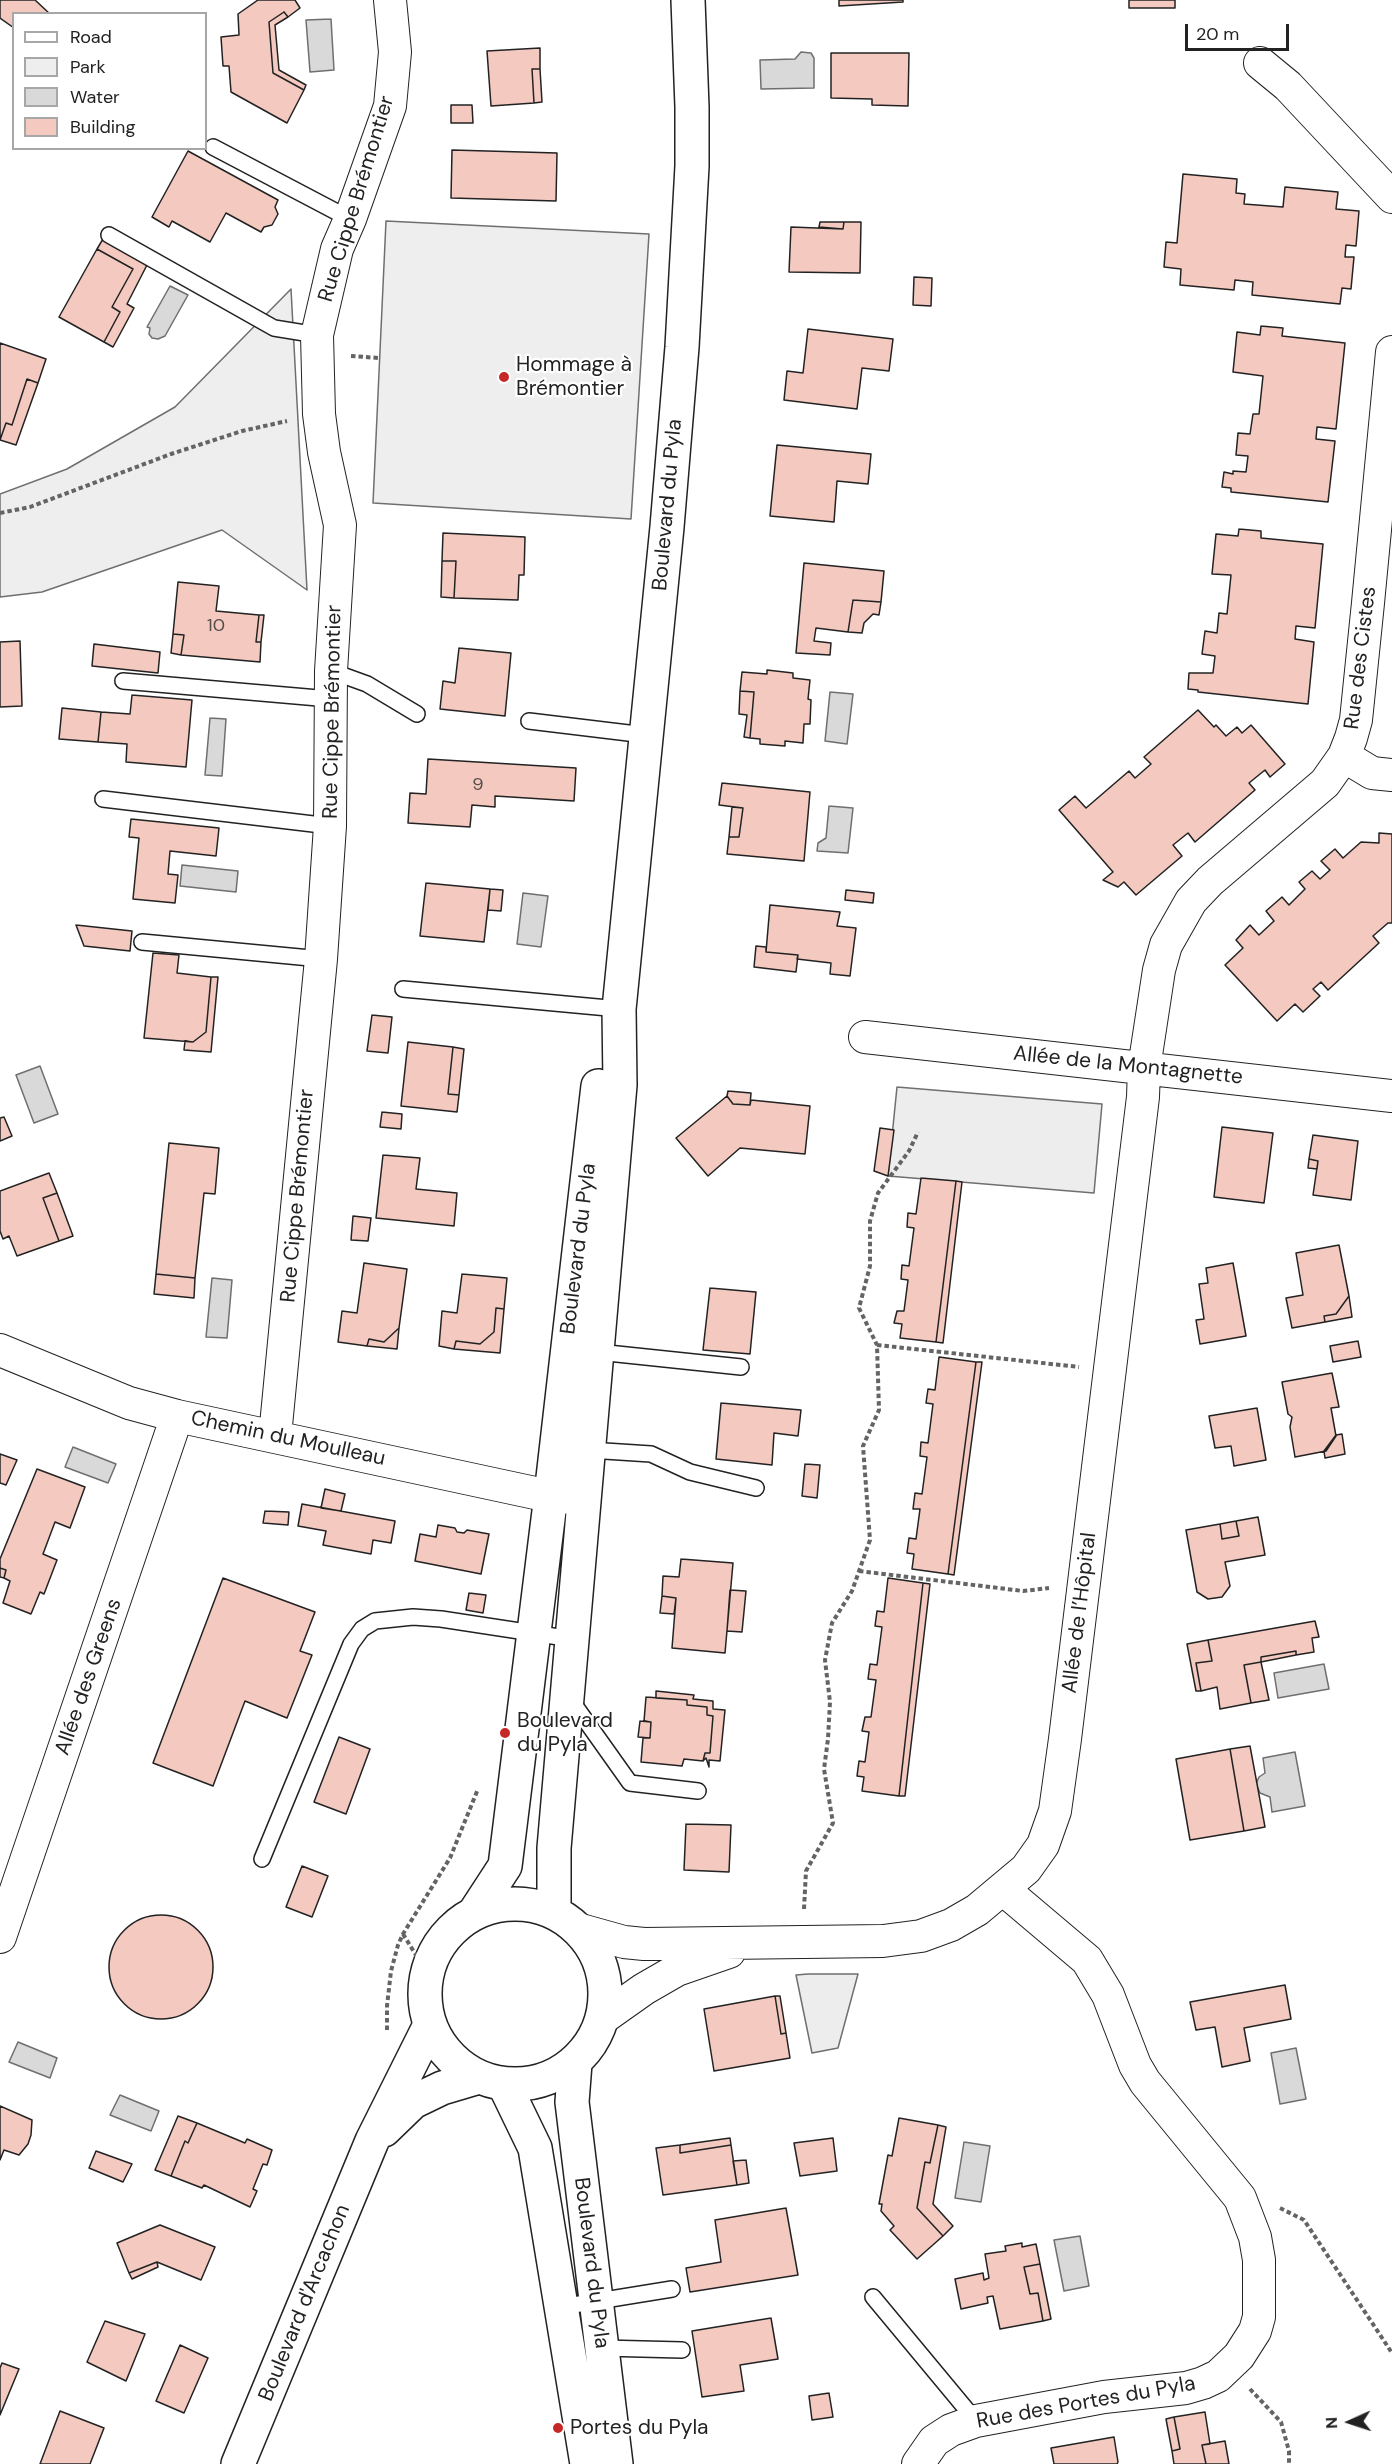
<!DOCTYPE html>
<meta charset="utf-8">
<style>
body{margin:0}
#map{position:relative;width:1392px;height:2464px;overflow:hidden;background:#fff;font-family:"DM Sans",sans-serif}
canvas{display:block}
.legend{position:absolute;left:12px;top:12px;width:195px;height:138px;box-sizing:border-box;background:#fff;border:2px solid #a7a7a7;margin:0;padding:8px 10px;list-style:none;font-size:18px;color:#222}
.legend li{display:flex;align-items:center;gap:12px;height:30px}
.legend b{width:30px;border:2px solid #a7a7a7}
.north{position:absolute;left:1320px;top:2392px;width:60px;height:60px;-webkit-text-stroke:4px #fff;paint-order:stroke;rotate:267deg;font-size:16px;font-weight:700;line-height:24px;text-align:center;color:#222}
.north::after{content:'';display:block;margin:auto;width:21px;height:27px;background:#222;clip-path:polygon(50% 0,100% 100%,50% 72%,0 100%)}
.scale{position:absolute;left:1185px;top:24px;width:104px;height:27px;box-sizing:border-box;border:3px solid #222;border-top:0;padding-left:8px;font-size:18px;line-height:21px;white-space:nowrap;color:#222;-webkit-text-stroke:4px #fff;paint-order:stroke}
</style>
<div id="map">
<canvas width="1392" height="2464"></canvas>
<ul class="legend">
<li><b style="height:8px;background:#fff"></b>Road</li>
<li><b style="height:16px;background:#eee"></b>Park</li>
<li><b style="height:16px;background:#d9d9d9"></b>Water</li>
<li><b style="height:16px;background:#f3c9c0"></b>Building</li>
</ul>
<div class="north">N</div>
<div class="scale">20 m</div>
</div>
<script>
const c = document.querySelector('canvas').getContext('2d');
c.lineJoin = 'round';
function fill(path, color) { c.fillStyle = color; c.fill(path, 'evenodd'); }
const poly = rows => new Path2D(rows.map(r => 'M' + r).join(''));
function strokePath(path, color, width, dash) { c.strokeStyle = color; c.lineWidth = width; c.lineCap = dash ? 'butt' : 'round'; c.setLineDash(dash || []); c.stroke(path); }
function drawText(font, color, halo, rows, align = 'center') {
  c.font = font + ' "DM Sans",sans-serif'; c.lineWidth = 4.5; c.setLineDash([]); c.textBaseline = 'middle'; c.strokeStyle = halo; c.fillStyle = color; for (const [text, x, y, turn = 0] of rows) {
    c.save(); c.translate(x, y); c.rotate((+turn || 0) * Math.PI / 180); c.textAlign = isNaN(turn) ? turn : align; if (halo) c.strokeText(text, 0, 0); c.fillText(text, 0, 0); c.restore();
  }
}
const green = poly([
 [386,221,649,234,631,519,373,503,386,221],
 [291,289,307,590,222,530,42,592,0,597,0,494,67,469,175,407,291,289]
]);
fill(green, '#eee');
strokePath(green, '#6f6f6f', 1.5);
const parking = poly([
 [897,1087,1102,1104,1094,1193,888,1176,897,1087],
 [808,1974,858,1974,838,2048,812,2053,796,1975,808,1974]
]);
fill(parking, '#ededed');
strokePath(parking, '#6f6f6f', 1.5);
const water = poly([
 [331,19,334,70,310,72,306,20,331,19],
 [801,52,811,53,814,58,814,88,761,89,760,60,795,59,801,52],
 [170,286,188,295,165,336,158,339,152,338,149,334,150,328,147,327,170,286],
 [830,692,853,694,847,744,825,741,830,692],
 [210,718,226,719,222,776,205,775,210,718],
 [829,806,853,808,848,853,817,851,818,843,826,838,829,806],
 [182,865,238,871,236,892,180,886,182,865],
 [523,893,548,896,541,947,517,944,523,893],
 [40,1066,58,1114,34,1123,16,1075,40,1066],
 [212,1278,232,1280,227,1338,206,1337,212,1278],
 [73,1447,116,1464,108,1483,65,1467,73,1447],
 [1324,1664,1329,1689,1278,1698,1274,1673,1324,1664],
 [1295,1752,1305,1806,1272,1812,1270,1797,1260,1793,1256,1784,1259,1777,1265,1773,1263,1758,1295,1752],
 [18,2042,57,2058,50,2078,9,2062,18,2042],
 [1296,2048,1306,2099,1280,2104,1271,2053,1296,2048],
 [120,2095,159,2111,151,2131,110,2115,120,2095],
 [964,2142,990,2146,981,2202,955,2198,964,2142],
 [1080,2236,1089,2286,1064,2291,1054,2240,1080,2236]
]);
fill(water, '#d9d9d9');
strokePath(water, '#6f6f6f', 1.5);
const building = poly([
 [0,0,35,0,50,14,14,14,14,28,0,18,0,0],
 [258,0,295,0,300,8,288,17,284,12,269,22,273,73,304,90,287,123,231,92,229,66,223,66,221,37,239,35,238,14,258,0],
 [839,0,903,0,903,2,839,6,839,0],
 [1129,0,1175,0,1175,8,1129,8,1129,0],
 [284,12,288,17,275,25,279,70,306,85,304,90,273,73,269,22,284,12],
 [540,48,540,69,532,69,534,103,491,106,487,51,540,48],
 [831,53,909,53,908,106,872,105,872,99,831,98,831,53],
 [532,69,540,69,542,102,534,103,532,69],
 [451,105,472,105,473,123,451,123,451,105],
 [452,150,557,153,556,201,451,198,452,150],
 [188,151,278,200,275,207,278,214,272,225,264,227,261,232,226,213,210,242,172,221,169,227,152,217,188,151],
 [1183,174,1237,179,1236,193,1245,194,1244,204,1283,207,1285,187,1338,192,1336,209,1359,211,1356,246,1346,245,1345,257,1354,257,1351,289,1342,288,1340,304,1252,295,1253,282,1235,280,1234,290,1180,285,1181,269,1164,267,1166,242,1177,243,1183,174],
 [820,222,844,222,843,229,819,227,820,222],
 [844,222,861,222,860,273,789,272,791,227,843,229,844,222],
 [103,239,147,265,127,304,134,308,113,347,104,342,120,312,112,307,133,269,97,249,103,239],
 [97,249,133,269,112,307,120,312,104,342,59,317,97,249],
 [914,277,932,278,931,306,913,305,914,277],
 [1261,326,1283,328,1282,336,1345,343,1336,429,1317,427,1316,439,1335,441,1328,502,1231,492,1231,488,1222,487,1224,472,1233,474,1233,471,1246,472,1248,456,1236,455,1238,433,1250,434,1253,414,1259,414,1263,376,1233,372,1237,332,1260,335,1261,326],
 [808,329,893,339,889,371,862,368,857,409,784,400,787,371,803,373,808,329],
 [0,343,46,359,38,383,27,379,12,425,6,423,0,440,0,343],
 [27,379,38,383,16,445,0,440,6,423,12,425,27,379],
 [777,445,871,454,868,484,837,481,834,522,770,516,777,445],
 [1239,529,1261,531,1261,538,1323,544,1315,628,1296,626,1295,639,1314,642,1308,704,1198,692,1198,690,1188,689,1189,673,1213,673,1215,656,1202,654,1205,631,1217,633,1219,613,1227,614,1231,575,1212,574,1216,534,1238,536,1239,529],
 [443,533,525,537,524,575,519,575,518,600,454,598,456,561,442,561,443,533],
 [442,561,456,561,454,598,441,597,442,561],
 [804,563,884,571,881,602,853,600,848,632,816,628,814,641,831,643,830,655,796,653,804,563],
 [178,582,219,586,216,611,259,615,256,642,261,642,260,662,181,655,184,635,173,634,178,582],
 [853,600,881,602,879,615,873,614,864,623,862,633,848,632,853,600],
 [259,615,264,615,261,642,256,642,259,615],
 [173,634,184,635,181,655,171,653,173,634],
 [20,641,22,706,0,707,0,642,20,641],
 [94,644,160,652,158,673,92,666,94,644],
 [459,648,511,653,505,716,440,709,443,681,455,683,459,648],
 [767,670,793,673,793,678,810,680,808,699,811,700,810,724,804,724,803,743,785,741,785,746,760,744,760,739,750,738,754,692,740,691,742,672,767,674,767,670],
 [740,691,754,692,750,738,744,737,747,715,739,714,740,691],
 [132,695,192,700,186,767,126,762,127,744,98,742,101,712,130,714,132,695],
 [62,708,101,712,98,742,59,739,62,708],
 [1198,710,1214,727,1216,725,1226,736,1237,727,1242,733,1251,725,1285,764,1270,777,1265,770,1249,783,1255,790,1195,842,1188,833,1173,845,1182,856,1136,895,1124,882,1118,887,1103,880,1113,872,1059,810,1075,796,1086,808,1129,771,1135,778,1151,764,1144,757,1198,710],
 [428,759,576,768,574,801,495,796,495,807,472,805,470,827,408,823,410,793,426,794,428,759],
 [722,783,810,792,804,861,727,854,729,837,739,837,743,808,719,805,722,783],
 [732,807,743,808,739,837,729,837,732,807],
 [131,819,219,828,216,856,170,851,168,874,178,875,175,903,133,899,139,838,129,837,131,819],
 [1379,833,1392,834,1392,923,1388,923,1373,936,1379,943,1328,990,1321,982,1313,989,1320,996,1303,1012,1295,1004,1277,1021,1225,965,1243,948,1236,940,1250,925,1259,935,1274,921,1266,911,1282,897,1289,905,1305,889,1299,882,1312,871,1320,879,1330,870,1321,861,1335,849,1343,858,1361,842,1379,843,1379,833],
 [426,883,490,889,484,942,420,936,426,883],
 [490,889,503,890,501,911,488,910,490,889],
 [846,890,874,893,873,903,845,900,846,890],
 [770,905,840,912,837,926,856,928,850,976,830,974,831,963,797,959,798,955,766,952,770,905],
 [76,925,132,931,130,951,84,946,76,925],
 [756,946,766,947,766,952,798,955,796,972,754,967,756,946],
 [153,953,179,955,177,973,211,977,206,1032,193,1042,144,1038,153,953],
 [211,977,218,977,211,1052,184,1050,185,1041,193,1042,206,1032,211,977],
 [372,1015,392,1017,388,1053,367,1051,372,1015],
 [408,1042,453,1047,448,1094,459,1095,457,1112,401,1106,408,1042],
 [453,1047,464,1049,459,1095,448,1094,453,1047],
 [728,1091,751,1093,750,1105,733,1104,727,1096,728,1091],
 [727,1096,733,1104,750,1105,751,1100,810,1106,805,1154,740,1148,708,1176,676,1138,727,1096],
 [382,1112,402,1114,401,1129,380,1127,382,1112],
 [4,1117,12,1136,0,1141,0,1118,4,1117],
 [1222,1127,1273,1133,1264,1203,1214,1197,1222,1127],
 [880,1128,894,1130,888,1176,874,1171,880,1128],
 [1313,1135,1358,1141,1351,1200,1313,1195,1318,1161,1309,1159,1313,1135],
 [169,1143,219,1148,215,1194,204,1193,195,1278,156,1274,169,1143],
 [383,1155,420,1158,416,1189,457,1193,454,1226,376,1218,383,1155],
 [1309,1159,1318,1161,1317,1169,1308,1168,1309,1159],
 [49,1173,57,1193,43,1198,59,1241,17,1256,9,1236,3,1239,0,1231,0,1191,49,1173],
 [921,1178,956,1181,936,1342,900,1338,902,1324,894,1323,897,1311,904,1311,908,1280,901,1279,902,1265,909,1266,914,1228,907,1227,908,1213,916,1214,921,1178],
 [956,1181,962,1182,943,1343,936,1342,956,1181],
 [57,1193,73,1236,59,1241,43,1198,57,1193],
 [353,1216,371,1218,368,1241,351,1240,353,1216],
 [1339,1245,1349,1296,1336,1314,1324,1316,1325,1322,1292,1328,1286,1298,1303,1295,1296,1253,1339,1245],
 [364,1263,407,1269,399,1328,384,1342,369,1339,367,1346,338,1342,342,1311,357,1313,364,1263],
 [1233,1263,1246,1336,1200,1344,1196,1320,1204,1319,1199,1284,1208,1283,1206,1268,1233,1263],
 [156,1274,195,1278,194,1298,154,1294,156,1274],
 [462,1274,507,1278,504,1309,496,1308,494,1332,480,1344,456,1341,454,1349,439,1346,442,1311,457,1313,462,1274],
 [710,1288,756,1292,750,1354,703,1350,710,1288],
 [1349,1296,1352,1317,1325,1322,1324,1316,1336,1314,1349,1296],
 [496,1308,504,1309,500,1353,454,1349,456,1341,480,1344,494,1332,496,1308],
 [399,1328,397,1349,367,1346,369,1339,384,1342,399,1328],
 [1358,1341,1361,1357,1333,1362,1330,1346,1358,1341],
 [939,1357,976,1362,948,1574,912,1569,914,1554,907,1553,909,1538,916,1539,920,1509,913,1509,915,1493,922,1494,927,1457,920,1456,921,1442,928,1443,933,1404,926,1403,928,1389,935,1390,939,1357],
 [976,1362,982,1362,954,1575,948,1574,976,1362],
 [1332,1373,1339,1407,1331,1408,1336,1436,1326,1451,1295,1457,1290,1427,1292,1417,1288,1414,1282,1382,1332,1373],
 [721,1403,801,1410,798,1436,774,1433,772,1465,716,1459,721,1403],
 [1257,1408,1266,1460,1234,1466,1231,1446,1215,1448,1209,1416,1257,1408],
 [1342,1434,1345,1454,1325,1458,1324,1451,1336,1435,1342,1434],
 [0,1454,17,1460,6,1485,0,1483,0,1454],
 [805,1464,820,1465,817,1498,802,1496,805,1464],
 [37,1469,85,1487,70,1528,55,1522,43,1554,57,1560,44,1594,40,1592,31,1614,3,1603,10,1581,4,1578,6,1570,0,1568,0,1559,37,1469],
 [325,1489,345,1494,341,1511,321,1508,325,1489],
 [302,1504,395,1521,391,1543,373,1540,371,1554,323,1545,326,1531,298,1526,302,1504],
 [265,1511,289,1512,288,1525,263,1523,265,1511],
 [1258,1517,1265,1555,1225,1562,1230,1586,1222,1597,1208,1599,1197,1592,1186,1530,1220,1524,1222,1539,1239,1536,1236,1521,1258,1517],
 [1236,1521,1239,1536,1222,1539,1220,1524,1236,1521],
 [438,1525,455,1528,457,1532,464,1533,467,1530,489,1534,481,1574,415,1561,420,1534,436,1537,438,1525],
 [681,1559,733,1563,725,1653,672,1648,676,1598,662,1596,663,1576,679,1577,681,1559],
 [0,1568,6,1570,4,1578,0,1577,0,1568],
 [223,1578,315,1612,300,1651,312,1655,287,1718,245,1701,213,1786,153,1763,223,1578],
 [888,1578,923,1583,899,1796,862,1791,864,1777,857,1776,859,1761,865,1762,869,1732,862,1731,865,1717,871,1717,876,1680,868,1679,870,1664,877,1665,882,1627,875,1626,877,1611,884,1612,888,1578],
 [923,1583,930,1584,905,1796,899,1796,923,1583],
 [730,1590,746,1591,742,1632,727,1631,730,1590],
 [469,1593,486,1595,483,1613,466,1610,469,1593],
 [662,1596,676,1598,674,1614,660,1613,662,1596],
 [1315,1621,1319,1637,1312,1638,1314,1652,1296,1655,1296,1651,1261,1657,1261,1662,1244,1665,1251,1703,1220,1709,1217,1687,1201,1691,1196,1663,1212,1661,1208,1640,1315,1621],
 [1208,1640,1212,1661,1196,1663,1201,1691,1196,1691,1187,1644,1208,1640],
 [1296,1651,1296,1655,1261,1662,1261,1657,1296,1651],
 [1261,1662,1269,1700,1251,1703,1244,1665,1261,1662],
 [656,1691,694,1695,693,1699,713,1701,713,1709,725,1710,720,1761,709,1760,709,1767,706,1758,703,1761,705,1753,710,1753,713,1716,707,1715,707,1707,687,1705,687,1700,656,1698,656,1691],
 [646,1697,687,1700,687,1705,707,1707,707,1715,713,1716,710,1753,705,1753,703,1761,684,1759,682,1766,641,1762,643,1738,650,1738,651,1722,644,1721,646,1697],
 [640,1721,651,1722,650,1738,638,1737,640,1721],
 [339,1737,370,1749,346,1814,314,1802,339,1737],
 [1250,1746,1265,1827,1244,1831,1230,1749,1250,1746],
 [1230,1749,1244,1831,1190,1840,1176,1759,1230,1749],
 [686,1824,731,1825,729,1872,684,1870,686,1824],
 [302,1866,328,1876,312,1917,286,1907,302,1866],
 '109 1967a52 52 0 1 1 104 0a52 52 0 1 1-104 0Z',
 [1285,1985,1291,2019,1244,2028,1250,2061,1222,2067,1215,2027,1196,2030,1190,2002,1285,1985],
 [775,1996,780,1996,786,2033,781,2034,775,1996],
 [775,1996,781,2034,786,2033,790,2058,714,2071,704,2009,775,1996],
 [0,2106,32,2120,31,2135,28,2144,19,2155,4,2150,0,2160,0,2106],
 [178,2116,197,2123,188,2143,185,2141,171,2176,155,2170,178,2116],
 [899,2118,938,2125,930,2163,925,2162,917,2208,943,2236,917,2259,890,2230,894,2226,881,2211,882,2204,879,2204,888,2155,892,2156,899,2118],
 [197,2123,245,2143,247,2139,272,2150,267,2165,263,2164,253,2189,257,2191,250,2207,204,2185,202,2188,171,2176,185,2141,188,2143,197,2123],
 [938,2125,946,2127,933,2204,953,2226,943,2236,917,2208,925,2162,930,2163,938,2125],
 [730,2138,731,2145,680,2153,680,2145,730,2138],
 [833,2138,837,2171,800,2176,794,2143,833,2138],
 [680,2145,680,2153,731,2145,737,2185,663,2195,656,2148,680,2145],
 [96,2151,132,2164,123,2182,89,2168,96,2151],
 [746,2160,749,2183,737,2185,733,2161,746,2160],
 [786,2208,798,2275,690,2292,686,2268,721,2262,715,2220,786,2208],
 [160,2225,215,2247,201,2280,157,2262,129,2273,117,2243,160,2225],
 [1022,2243,1022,2247,1036,2244,1040,2264,1024,2267,1030,2294,1038,2293,1043,2321,1000,2329,993,2296,987,2297,988,2303,961,2309,955,2279,983,2273,984,2280,989,2278,985,2254,1006,2251,1005,2246,1022,2243],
 [157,2262,158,2267,132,2279,129,2273,157,2262],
 [1040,2264,1051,2319,1043,2321,1038,2293,1030,2294,1024,2267,1040,2264],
 [771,2318,778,2359,740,2365,744,2391,702,2397,692,2331,771,2318],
 [105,2321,145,2334,126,2381,87,2362,105,2321],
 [180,2345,208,2358,184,2413,156,2401,180,2345],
 [2,2363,19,2369,0,2415,0,2368,2,2363],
 [829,2393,833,2417,812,2420,809,2396,829,2393],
 [60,2411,104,2428,90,2464,40,2464,60,2411],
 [1205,2412,1210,2444,1202,2445,1206,2464,1174,2464,1172,2451,1180,2449,1174,2417,1205,2412],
 [1174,2417,1180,2449,1172,2451,1166,2419,1174,2417],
 [1114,2437,1118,2462,1117,2464,1054,2464,1051,2448,1114,2437],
 [1225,2441,1229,2464,1206,2464,1202,2445,1225,2441]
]);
fill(building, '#f3c9c0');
strokePath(building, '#222', 1.5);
const lane = poly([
 [213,147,350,219],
 [109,235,274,328,317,335],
 [331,671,367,684,417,714],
 [123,681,330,699],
 [529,721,645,735],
 [103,799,330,826],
 [142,942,321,959],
 [403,989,619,1009],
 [598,1352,741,1367],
 [589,1450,651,1454,690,1472,756,1488],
 [571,1700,630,1783,698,1791],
 [262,1859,351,1644,362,1629,375,1621,413,1617,441,1619,572,1639],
 [873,2297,976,2421],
 [561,2307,672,2289],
 [602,2348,682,2350]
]);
const street = poly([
 [1260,63,1288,86,1392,197],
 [1344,756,1372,773,1392,775],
 [865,1037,1392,1096],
 [0,1350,129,1403,177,1416,535,1493,584,1500],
 [275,1436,321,959,330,826,331,671,340,525,324,452,319,414,317,335,337,249,350,219,390,106,395,52,390,0],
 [581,1930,624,1942,644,1944,883,1941,921,1936,951,1925,977,1910,1026,1869,1043,1845,1055,1811,1065,1739,1143,1097,1144,1068,1159,970,1166,945,1191,901,1210,881,1325,783,1344,756,1351,738,1356,720,1368,603,1392,352],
 [0,1937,177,1416],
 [603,2018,644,1989,677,1970,729,1952],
 [918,2464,934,2441,951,2430,976,2421,1104,2397,1186,2388,1203,2383,1218,2376,1239,2356,1255,2331,1259,2317,1259,2260,1255,2237,1240,2198,1145,2082,1135,2065,1108,1995,1087,1960,1003,1889]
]);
const secondary = poly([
 '425 1994a90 90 0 1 1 180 0a90 90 0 1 1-180 0Z',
 [554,1911,554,1848,620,1085,619,1009,667,527,682,347,692,166,692,107,688,0],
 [475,1912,505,1866,551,1495,598,1086],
 [575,2063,572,2102,616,2464],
 [504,2084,535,2148,587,2464],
 [384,2130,413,2102,442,2088,479,2077],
 [238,2464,372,2141,430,2025]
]);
strokePath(lane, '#222', 18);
strokePath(street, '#222', 34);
strokePath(secondary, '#222', 36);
strokePath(poly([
 [351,356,379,358],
 [0,513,30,507,171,454,242,431,287,421],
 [877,1345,1079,1367],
 [859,1571,1023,1591,1049,1588],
 [804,1909,806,1871,833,1823,824,1769,828,1739,830,1702,825,1660,832,1623,852,1591,870,1540,863,1446,879,1410,877,1345,859,1308,870,1266,870,1221,878,1193,909,1151,918,1132],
 [403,1934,427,1973],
 [387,2030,387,2006,391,1971,398,1945,403,1934,450,1858,478,1789],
 [1280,2208,1304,2220,1392,2353],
 [1250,2389,1281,2422,1289,2451,1289,2464]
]), '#646464', 4, [4.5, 3]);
strokePath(lane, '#fff', 15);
strokePath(street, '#fff', 32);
strokePath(secondary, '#fff', 33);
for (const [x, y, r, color] of [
 [504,377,6,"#c62828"],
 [505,1733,6,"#c62828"],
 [558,2428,6,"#c62828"]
]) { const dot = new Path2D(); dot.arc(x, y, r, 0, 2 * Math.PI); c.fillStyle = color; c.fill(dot); strokePath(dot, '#fff', 2); }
drawText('18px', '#564c4a', null, [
 ["10",216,626],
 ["9",478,785]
]);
drawText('21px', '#222', '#fff', [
 ["Rue Cippe Brémontier",357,199,-73],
 ["Boulevard du Pyla",668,505,-85],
 ["Rue des Cistes",1361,658,-83],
 ["Rue Cippe Brémontier",333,712,-89],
 ["Allée de la Montagnette",1128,1066,6],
 ["Rue Cippe Brémontier",298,1196,-85],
 ["Boulevard du Pyla",579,1249,-83],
 ["Chemin du Moulleau",288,1439,12],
 ["Allée de l’Hôpital",1080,1613,-83],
 ["Allée des Greens",89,1677,-71],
 ["Boulevard du Pyla",591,2263,83],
 ["Boulevard d'Arcachon",305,2303,-68],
 ["Rue des Portes du Pyla",1086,2403,-10]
]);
drawText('21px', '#222', '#fff', [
 ["Hommage à",516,365],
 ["Brémontier",516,389],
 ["Boulevard",517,1721],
 ["du Pyla",517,1745],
 ["Portes du Pyla",570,2428]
], 'left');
</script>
